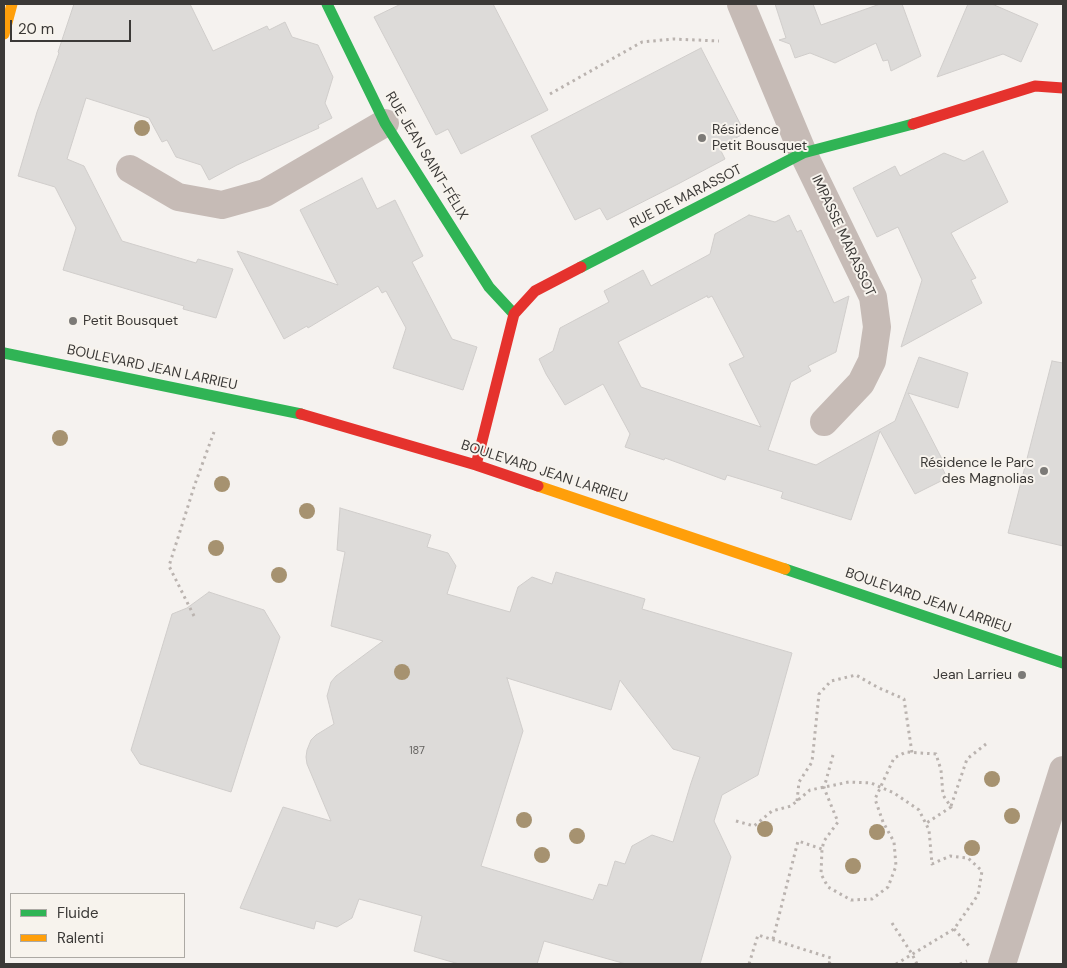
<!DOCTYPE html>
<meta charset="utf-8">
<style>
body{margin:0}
#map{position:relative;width:1067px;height:968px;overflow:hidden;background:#f5f2ef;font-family:"DM Sans",sans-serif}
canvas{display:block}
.frame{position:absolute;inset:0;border:5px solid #3b3937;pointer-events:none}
.legend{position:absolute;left:10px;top:893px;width:175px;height:65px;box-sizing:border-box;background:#f7f3ed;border:1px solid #aca9a4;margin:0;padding:6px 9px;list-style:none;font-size:15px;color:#3b3937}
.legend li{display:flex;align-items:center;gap:10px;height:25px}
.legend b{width:25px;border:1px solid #aca9a4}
.scale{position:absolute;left:10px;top:20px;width:121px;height:22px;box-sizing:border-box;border:2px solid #3b3937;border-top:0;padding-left:6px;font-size:15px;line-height:18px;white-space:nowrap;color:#3b3937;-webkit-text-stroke:4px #f7f3ed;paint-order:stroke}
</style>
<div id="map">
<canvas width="1067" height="968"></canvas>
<div class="frame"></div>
<ul class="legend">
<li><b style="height:6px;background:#30b455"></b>Fluide</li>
<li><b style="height:6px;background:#ff9f0a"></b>Ralenti</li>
</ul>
<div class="scale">20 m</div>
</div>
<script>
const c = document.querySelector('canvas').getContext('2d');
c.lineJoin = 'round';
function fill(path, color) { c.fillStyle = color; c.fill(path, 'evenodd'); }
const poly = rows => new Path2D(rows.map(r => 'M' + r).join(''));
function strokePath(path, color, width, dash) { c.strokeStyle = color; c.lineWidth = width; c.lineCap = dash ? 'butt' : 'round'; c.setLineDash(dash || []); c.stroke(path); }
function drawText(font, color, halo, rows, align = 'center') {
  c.font = font + ' "DM Sans",sans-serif'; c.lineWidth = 4; c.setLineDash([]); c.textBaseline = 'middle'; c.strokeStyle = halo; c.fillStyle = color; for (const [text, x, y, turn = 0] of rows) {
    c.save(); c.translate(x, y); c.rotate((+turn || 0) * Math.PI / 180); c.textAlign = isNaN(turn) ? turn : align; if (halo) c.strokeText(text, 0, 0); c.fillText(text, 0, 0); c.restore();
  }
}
const building = poly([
 [74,4,190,4,213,51,267,26,269,30,285,22,292,37,318,45,333,77,325,103,332,118,318,125,319,128,237,165,209,180,201,165,176,157,167,140,162,142,149,118,86,98,67,159,84,166,122,241,196,263,198,259,233,269,216,318,183,309,184,306,63,270,76,228,55,187,18,176,37,112,59,53,58,52,74,4],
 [401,4,493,4,548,110,461,154,448,129,436,135,374,17,401,4],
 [775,4,813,4,821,25,880,4,902,4,921,56,891,71,888,60,883,61,876,43,835,63,810,53,795,58,790,44,779,40,786,38,775,4],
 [968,4,992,4,1038,24,1021,62,1003,54,937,77,968,4],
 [701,48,745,133,719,147,725,159,678,184,607,220,600,208,575,220,531,136,701,48],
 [983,151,1008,202,951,233,976,278,971,280,982,303,901,347,922,280,898,227,877,237,853,188,895,166,900,176,944,153,964,161,983,151],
 [362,178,377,209,395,200,423,256,412,262,452,339,477,347,463,390,393,368,406,328,386,291,382,293,378,286,308,328,307,326,284,339,237,251,338,285,300,210,362,178],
 [749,215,775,222,789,215,797,232,801,230,834,303,849,296,836,352,808,366,811,371,791,382,768,450,816,465,895,421,919,357,968,373,958,408,908,393,942,459,939,461,947,478,915,494,880,431,851,520,781,498,783,492,727,475,725,480,665,458,664,460,625,447,630,434,603,384,565,405,546,374,539,359,553,351,560,328,609,302,604,291,643,270,651,286,710,254,715,234,749,215],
 [707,296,708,298,712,296,744,357,729,364,761,427,641,387,618,342,707,296],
 [1052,361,1063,363,1063,546,1008,533,1052,361],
 [340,508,431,535,427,547,448,553,456,566,447,594,510,612,518,587,532,577,552,584,556,572,645,599,642,609,792,653,758,775,722,795,714,821,731,857,700,964,626,964,544,941,537,964,459,964,414,951,422,916,359,899,352,918,337,927,316,921,314,929,240,908,283,807,331,821,307,764,306,757,307,750,311,740,316,735,334,724,327,696,331,682,336,676,383,641,331,626,345,552,337,550,340,508],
 [507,678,611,710,620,680,673,749,700,757,691,783,673,842,652,835,632,846,625,864,615,861,607,886,599,884,593,900,481,866,523,731,507,678],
 [209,592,264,610,280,637,231,792,140,764,131,750,172,614,187,608,209,592]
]);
fill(building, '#dddbd9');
strokePath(building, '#d0cdcb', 1);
strokePath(poly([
 [550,94,642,42,673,39,719,41],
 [194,616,169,566,195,484,214,432],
 [833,755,824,788,838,822,824,841,822,849,821,874,828,887,851,900,872,899,888,887,896,866,894,842,883,822,875,799,894,758,906,752,936,754,941,770,943,795,951,807,925,824],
 [797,801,799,782,812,762,819,694,831,681,856,675,877,687,904,699,912,753],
 [951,806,967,759,986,744],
 [736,821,754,826,772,811,791,806,810,790,849,782,871,783,894,793,919,810,929,830,932,864,950,856,968,858,982,871,978,895,954,929,896,964],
 [892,923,912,954,917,964],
 [954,929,970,947],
 [773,939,798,841,822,849],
 [749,964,758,935,831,958,829,964],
 [960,964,967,961]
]), '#bab3af', 3, [2.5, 4]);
strokePath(poly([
 [741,4,803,153,873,297,877,327,872,361,861,383,824,422],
 [130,169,178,197,222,205,265,193,385,123],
 [1002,964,1063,770]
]), '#c6bbb6', 28);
strokePath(poly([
 [327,4,385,123,489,287,514,314],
 [581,267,803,153,913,124],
 [4,353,301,414],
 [785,569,1063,663]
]), '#30b455', 11);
strokePath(poly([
 [4,34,12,4],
 [538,486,785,569]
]), '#ff9f0a', 11);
strokePath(poly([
 [913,124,1035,86,1063,88],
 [301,414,476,465,538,486],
 [476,465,514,314,535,291,581,267]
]), '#e5322d', 11);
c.fillStyle = '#a69270';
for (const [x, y] of [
 [142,128],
 [60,438],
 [222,484],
 [307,511],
 [216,548],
 [279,575],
 [402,672],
 [992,779],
 [1012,816],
 [524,820],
 [765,829],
 [877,832],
 [577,836],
 [972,848],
 [542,855],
 [853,866]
]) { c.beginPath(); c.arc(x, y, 8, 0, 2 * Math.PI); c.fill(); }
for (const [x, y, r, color] of [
 [702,138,5,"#7c7a77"],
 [73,321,5,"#7c7a77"],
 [1044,471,5,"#7c7a77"],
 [1022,675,5,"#7c7a77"]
]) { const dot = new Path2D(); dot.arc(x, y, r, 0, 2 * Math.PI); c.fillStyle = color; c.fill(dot); strokePath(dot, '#f7f3ed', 2); }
drawText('11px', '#646260', null, [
 ["187",417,751]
]);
drawText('14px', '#3b3937', '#f7f3ed', [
 ["Résidence",712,130],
 ["Petit Bousquet",712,146],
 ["Petit Bousquet",83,321],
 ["Résidence le Parc",1034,463,"right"],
 ["des Magnolias",1034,479,"right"],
 ["Jean Larrieu",1012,675,"right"]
], 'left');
drawText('14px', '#3b3937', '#f7f3ed', [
 ["RUE JEAN SAINT-FÉLIX",426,156,59],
 ["RUE DE MARASSOT",686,197,-27],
 ["IMPASSE MARASSOT",843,236,65],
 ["BOULEVARD JEAN LARRIEU",152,368,12],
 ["BOULEVARD JEAN LARRIEU",544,472,18],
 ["BOULEVARD JEAN LARRIEU",928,601,19]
]);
</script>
